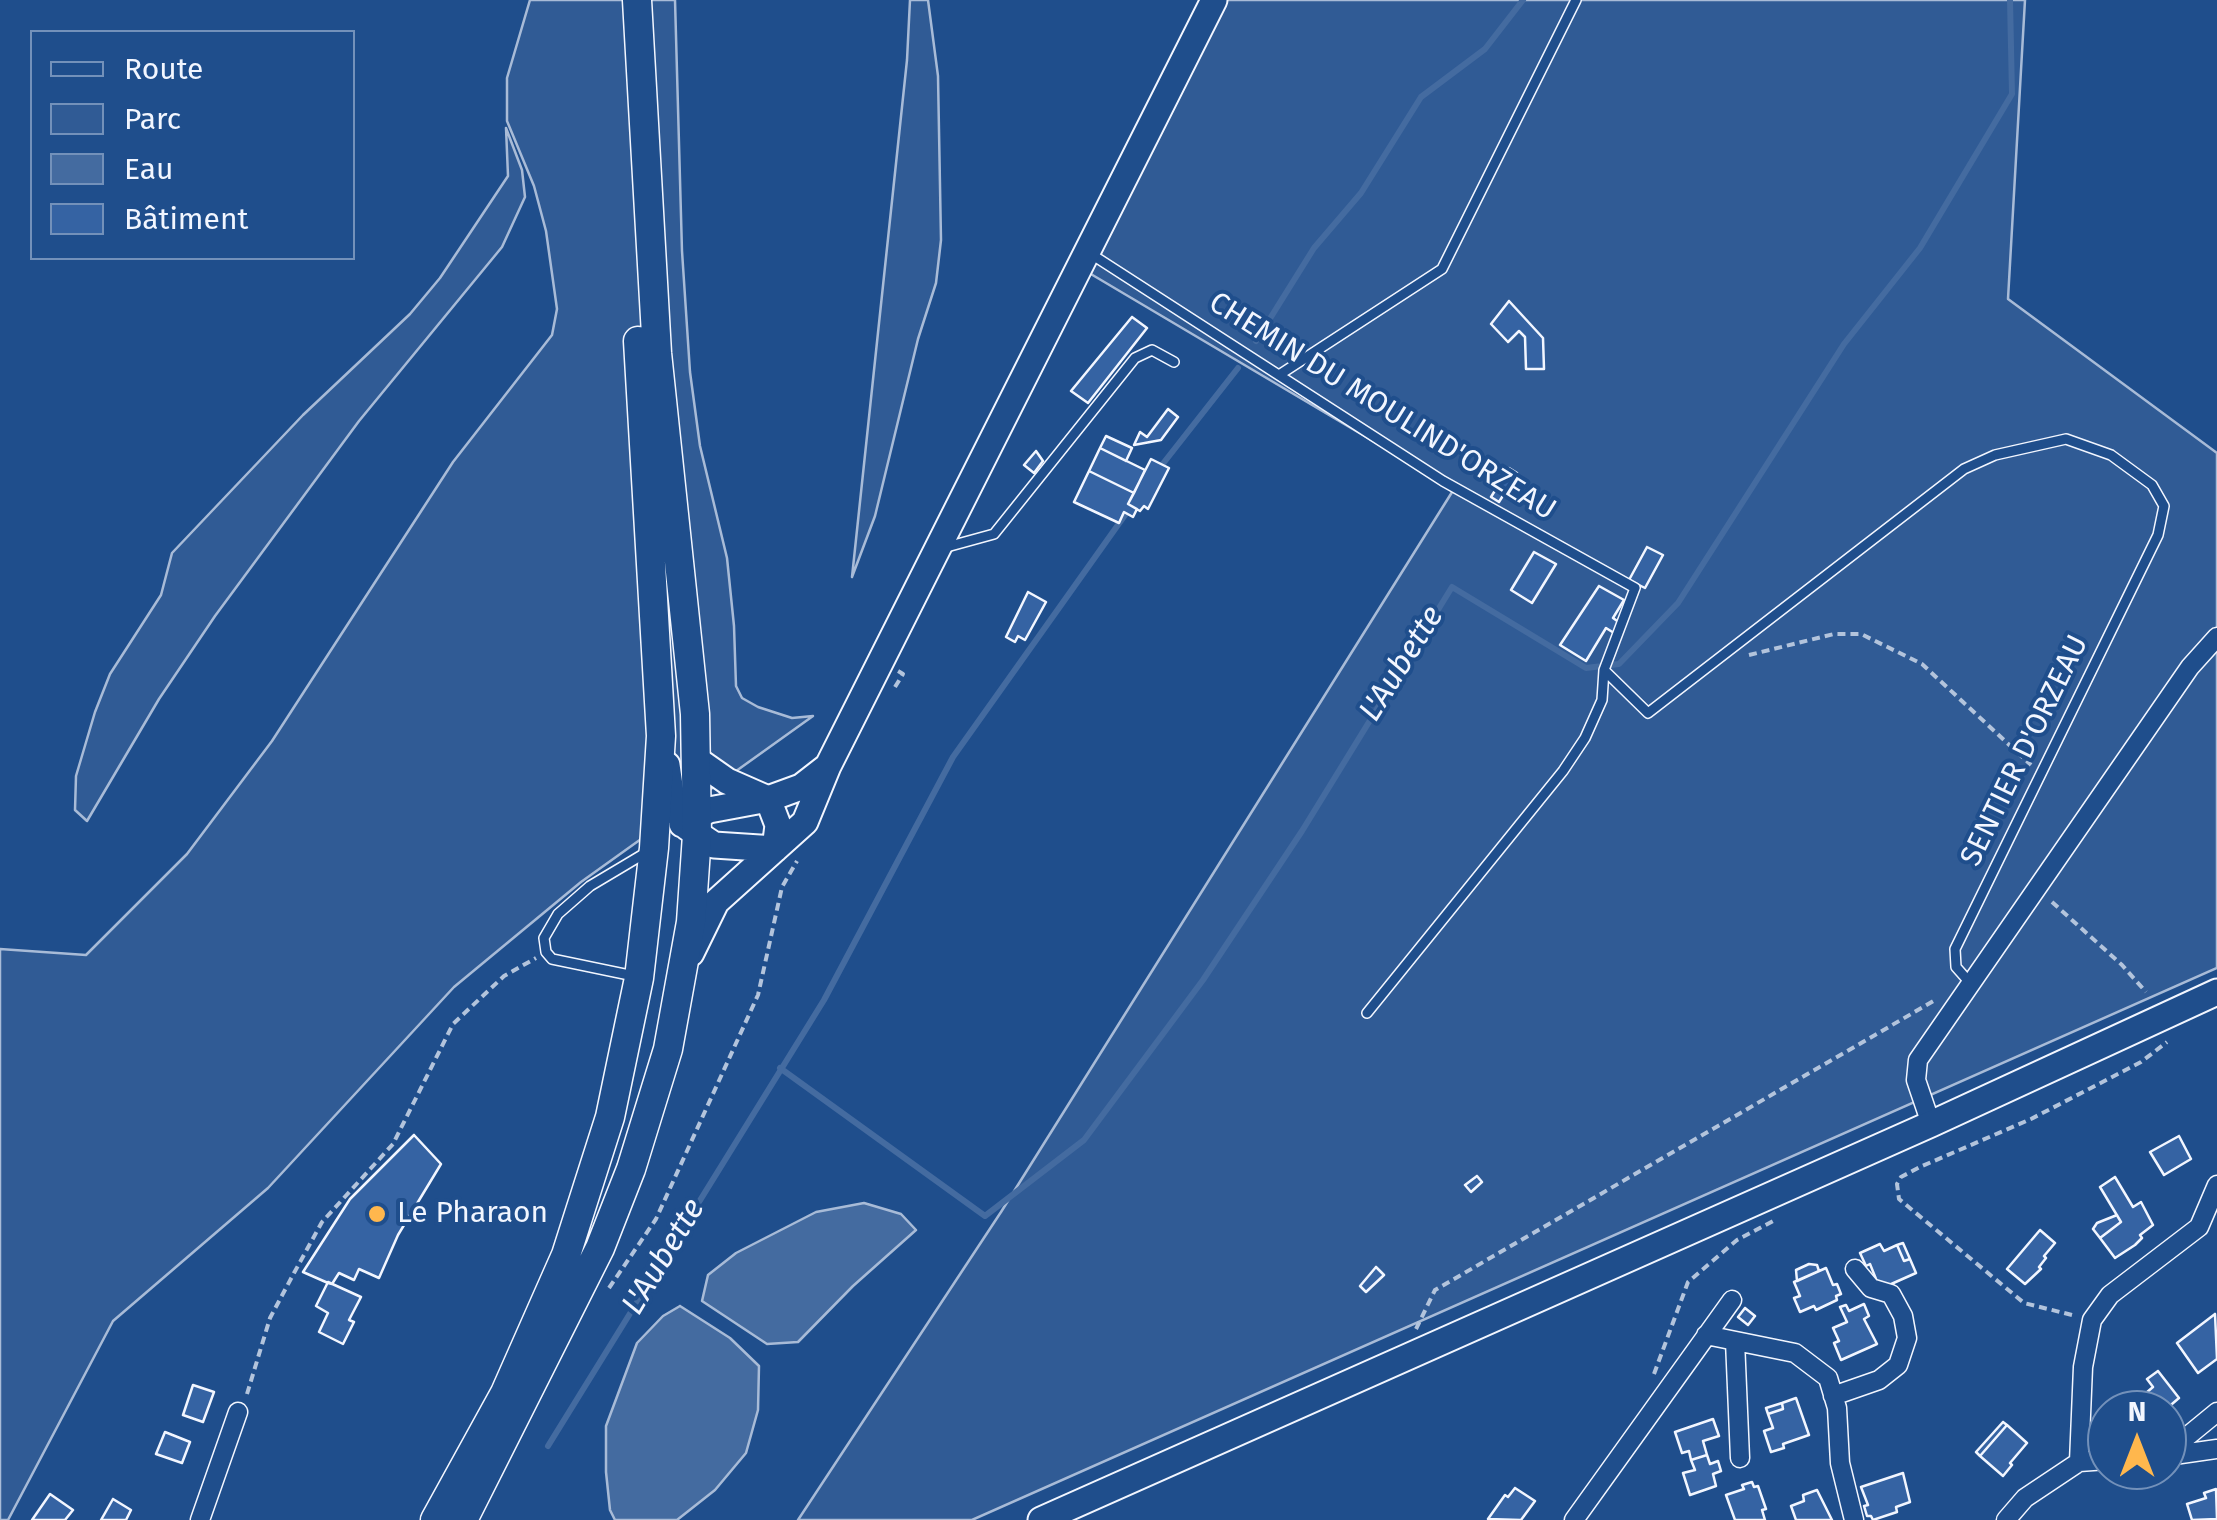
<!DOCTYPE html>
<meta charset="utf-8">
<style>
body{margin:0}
#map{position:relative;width:2217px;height:1520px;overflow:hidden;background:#1f4e8c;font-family:"Fira Sans",sans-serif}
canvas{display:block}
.legend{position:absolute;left:30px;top:30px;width:325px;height:230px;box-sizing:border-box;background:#1f4e8c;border:2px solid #7391ba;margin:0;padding:12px 18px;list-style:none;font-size:30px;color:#f2f6ff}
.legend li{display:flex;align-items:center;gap:20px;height:50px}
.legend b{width:50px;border:2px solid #7391ba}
.north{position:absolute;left:2087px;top:1390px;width:100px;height:100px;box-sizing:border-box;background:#1f4e8c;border:2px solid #7391ba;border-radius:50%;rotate:0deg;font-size:28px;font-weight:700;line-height:40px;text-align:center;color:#f2f6ff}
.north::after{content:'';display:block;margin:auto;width:35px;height:45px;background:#ffb74d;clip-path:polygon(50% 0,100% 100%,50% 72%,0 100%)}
</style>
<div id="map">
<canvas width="2217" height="1520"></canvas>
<ul class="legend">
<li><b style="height:12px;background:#1f4e8c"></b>Route</li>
<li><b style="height:28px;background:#305b95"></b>Parc</li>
<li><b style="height:28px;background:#446ba0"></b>Eau</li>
<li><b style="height:28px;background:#3563a3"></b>Bâtiment</li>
</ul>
<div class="north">N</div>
</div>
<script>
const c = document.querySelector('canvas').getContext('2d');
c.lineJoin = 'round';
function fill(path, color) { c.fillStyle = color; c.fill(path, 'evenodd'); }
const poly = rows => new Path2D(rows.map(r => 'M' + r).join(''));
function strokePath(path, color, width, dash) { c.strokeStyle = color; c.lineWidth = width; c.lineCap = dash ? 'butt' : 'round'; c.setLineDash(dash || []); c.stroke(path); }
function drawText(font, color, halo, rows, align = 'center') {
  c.font = font + ' "Fira Sans",sans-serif'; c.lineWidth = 8; c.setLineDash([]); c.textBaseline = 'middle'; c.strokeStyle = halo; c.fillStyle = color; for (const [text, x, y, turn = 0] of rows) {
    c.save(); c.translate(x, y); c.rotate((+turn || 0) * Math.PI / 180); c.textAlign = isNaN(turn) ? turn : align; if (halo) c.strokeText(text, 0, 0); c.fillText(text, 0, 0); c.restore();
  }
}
const green = poly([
 [530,0,675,0,682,251,690,372,700,446,727,558,734,626,736,686,742,698,758,707,792,718,813,716,581,882,454,987,268,1188,113,1321,8,1520,0,1520,0,949,86,955,187,854,272,741,453,462,552,335,557,309,546,231,534,186,507,121,507,78,530,0],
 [910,0,928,0,938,76,941,240,936,283,918,339,875,516,852,577,907,60,910,0],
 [1218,0,2025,0,2008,299,2217,453,2217,968,972,1520,798,1520,1001,1212,1454,489,1079,267,1218,0],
 [506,128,522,170,525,197,502,247,359,421,215,616,159,699,87,821,75,810,76,776,95,712,110,674,161,595,172,553,303,415,410,314,440,278,508,176,506,128]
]);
fill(green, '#305b95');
strokePath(green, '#a8bbd7', 2.5);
const water = poly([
 [864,1203,901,1214,916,1230,853,1286,798,1342,767,1344,702,1301,708,1275,736,1253,816,1212,864,1203],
 [680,1306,730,1338,759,1366,758,1410,746,1453,715,1490,677,1520,615,1520,610,1510,606,1472,606,1426,637,1343,663,1316,680,1306]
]);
fill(water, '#446ba0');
strokePath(water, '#a8bbd7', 2.5);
strokePath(poly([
 [1256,341,1314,248,1361,193,1421,97,1485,49,1523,0],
 [1158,470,1238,368],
 [780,1068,985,1216,1084,1140,1203,980,1302,831,1452,587,1586,668,1619,664,1678,603,1844,344,1920,248,2012,94,2010,0],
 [548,1446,824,1000,953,757,1130,508]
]), '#446ba0', 6);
const building = poly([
 [1509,301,1543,338,1544,369,1526,369,1525,337,1519,331,1508,342,1491,324,1509,301],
 [1132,317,1147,328,1088,403,1071,391,1132,317],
 [1168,409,1178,417,1161,440,1134,445,1140,432,1147,437,1168,409],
 [1106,436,1132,448,1126,461,1100,448,1106,436],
 [1100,448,1145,470,1134,493,1089,471,1100,448],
 [1036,451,1043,461,1034,473,1024,465,1036,451],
 [1151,459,1169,468,1148,509,1144,506,1140,511,1128,504,1151,459],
 [1509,468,1517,473,1499,502,1491,497,1509,468],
 [1089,471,1134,493,1128,504,1137,509,1133,517,1124,512,1119,523,1074,502,1089,471],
 [1647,547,1663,555,1645,588,1629,580,1647,547],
 [1534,552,1556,564,1532,603,1511,590,1534,552],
 [1599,586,1624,600,1613,618,1620,623,1614,633,1606,628,1586,661,1560,645,1599,586],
 [1028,592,1046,602,1025,640,1018,636,1015,642,1006,637,1028,592],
 [414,1135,441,1164,398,1235,379,1278,359,1269,354,1280,339,1273,332,1284,328,1283,303,1272,350,1199,414,1135],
 [2179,1136,2191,1159,2164,1175,2150,1152,2179,1136],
 [1477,1176,1482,1182,1471,1192,1465,1185,1477,1176],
 [2115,1177,2133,1207,2141,1202,2153,1225,2140,1235,2142,1238,2135,1245,2115,1258,2100,1238,2121,1222,2100,1187,2115,1177],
 [2117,1215,2121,1222,2100,1238,2093,1229,2097,1223,2117,1215],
 [2040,1230,2055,1243,2044,1256,2046,1258,2039,1267,2041,1269,2025,1284,2007,1269,2040,1230],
 [1903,1243,1910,1259,1904,1261,1897,1245,1903,1243],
 [1880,1244,1884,1251,1897,1245,1904,1261,1910,1259,1916,1273,1880,1289,1870,1264,1866,1266,1860,1253,1880,1244],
 [1809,1264,1817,1265,1819,1271,1797,1281,1796,1270,1809,1264],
 [1376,1267,1384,1275,1366,1292,1360,1286,1376,1267],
 [1826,1268,1833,1285,1837,1284,1841,1294,1836,1296,1837,1300,1816,1310,1814,1306,1800,1312,1794,1298,1800,1296,1794,1282,1826,1268],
 [328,1282,361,1297,349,1320,354,1322,343,1344,319,1332,328,1313,316,1306,328,1282],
 [1864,1304,1869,1316,1864,1319,1877,1344,1841,1360,1834,1343,1839,1341,1833,1328,1847,1322,1840,1307,1846,1305,1849,1311,1864,1304],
 [1745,1308,1755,1316,1748,1325,1738,1317,1745,1308],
 [2215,1314,2217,1359,2198,1373,2177,1343,2215,1314],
 [2158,1371,2179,1398,2165,1410,2147,1410,2139,1399,2153,1387,2147,1379,2158,1371],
 [193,1385,214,1392,203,1422,183,1415,193,1385],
 [1796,1398,1809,1435,1783,1444,1784,1448,1771,1452,1764,1431,1773,1428,1768,1414,1783,1409,1782,1403,1796,1398],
 [1782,1403,1783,1409,1768,1414,1766,1408,1782,1403],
 [1713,1419,1719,1436,1703,1441,1707,1455,1691,1460,1689,1451,1682,1453,1675,1432,1713,1419],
 [2003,1422,2007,1425,1980,1456,1976,1452,2003,1422],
 [2007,1425,2027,1443,2010,1463,2012,1465,2003,1476,1980,1456,2007,1425],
 [165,1432,190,1442,182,1463,156,1454,165,1432],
 [1707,1455,1710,1464,1718,1461,1721,1471,1713,1474,1716,1486,1690,1495,1683,1473,1695,1470,1691,1460,1707,1455],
 [1903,1473,1910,1502,1896,1507,1897,1512,1873,1520,1871,1516,1867,1516,1864,1506,1868,1505,1861,1487,1903,1473],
 [1752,1482,1754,1487,1758,1486,1766,1509,1762,1510,1765,1520,1735,1520,1726,1495,1744,1489,1742,1485,1752,1482],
 [1515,1488,1535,1501,1521,1520,1488,1519,1505,1495,1508,1497,1515,1488],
 [2216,1489,2217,1519,2192,1520,2187,1504,2206,1498,2204,1493,2216,1489],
 [1817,1490,1832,1520,1796,1520,1791,1506,1804,1501,1803,1495,1817,1490],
 [50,1494,73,1510,65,1520,32,1520,50,1494],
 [113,1499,131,1510,126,1520,101,1520,113,1499]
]);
fill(building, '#3563a3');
strokePath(building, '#f2f6ff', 2.5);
const lane = poly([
 [1091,254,1443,481,1635,588,1604,670,1648,713,1964,469,1995,455,2066,439,2111,455,2152,485,2164,506,2158,535,1955,949,1956,967,1971,984],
 [1279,375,1442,269,1576,0],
 [943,548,994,534,1135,358,1152,350,1174,362],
 [634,976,552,959,546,952,544,938,558,914,590,886,647,852],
 [1367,1013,1563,771,1585,738,1602,700,1604,670]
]);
const street = poly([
 [1931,1124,1916,1080,1918,1060,2190,667,2217,637],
 [1706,1335,1795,1353,1828,1378,1837,1408,1840,1463,1854,1520],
 [1735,1341,1740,1458],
 [1833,1396,1879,1380,1898,1365,1907,1338,1903,1316,1891,1294,1871,1288,1855,1269],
 [2167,1453,2217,1412],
 [2167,1456,2217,1449],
 [2079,1462,2083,1367,2092,1320,2110,1295,2199,1227,2217,1185],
 [200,1520,238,1412],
 [1574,1520,1732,1300],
 [2006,1520,2025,1498,2079,1462,2107,1460]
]);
const secondary = poly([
 [667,765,673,806,687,827,714,845,775,849,778,825,768,799,727,781,697,760],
 [682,824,709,810,768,799,801,787,828,766],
 [691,953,716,902,805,822,828,766,1214,0],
 [1041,1520,1931,1124,2217,992]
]);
const primary = poly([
 [435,1520,505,1393,566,1255,610,1117,639,978,654,848,661,736,638,341],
 [463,1520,600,1248,631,1169,668,1049,691,922,697,835,695,714,657,353,637,0]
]);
strokePath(lane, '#f2f6ff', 12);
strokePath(street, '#f2f6ff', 21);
strokePath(secondary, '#f2f6ff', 29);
strokePath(primary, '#f2f6ff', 31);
strokePath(poly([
 [1749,655,1834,634,1861,634,1922,664,2031,765],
 [895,687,903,674,898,671],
 [2052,902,2122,965,2146,992],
 [609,1288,656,1219,758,995,782,887,797,861],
 [2072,1315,2024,1303,1899,1199,1897,1184,1901,1177,1920,1167,2031,1119,2141,1062,2167,1042],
 [1416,1329,1435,1290,1937,999],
 [1654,1374,1688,1282,1737,1240,1775,1220],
 [247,1394,270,1318,294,1273,322,1222,393,1144,453,1024,504,976,536,958]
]), '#b3c4dc', 4, [8, 5]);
strokePath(lane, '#1f4e8c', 9);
strokePath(street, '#1f4e8c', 18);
strokePath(secondary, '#1f4e8c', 25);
strokePath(primary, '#1f4e8c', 28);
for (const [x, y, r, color] of [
 [377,1214,10,"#ffb74d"]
]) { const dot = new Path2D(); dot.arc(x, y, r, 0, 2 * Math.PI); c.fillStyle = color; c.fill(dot); strokePath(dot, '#1f4e8c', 4); }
drawText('30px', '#f2f6ff', '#1f4e8c', [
 ["CHEMIN DU MOULIND'ORZEAU",1382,407,32],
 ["SENTIER D'ORZEAU",2025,751,-64]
]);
drawText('30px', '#f2f6ff', '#1f4e8c', [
 ["Le Pharaon",397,1214]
], 'left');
drawText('italic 32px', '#f2f6ff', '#1f4e8c', [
 ["L'Aubette",1402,664,-58],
 ["L'Aubette",664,1257,-59]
]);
</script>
